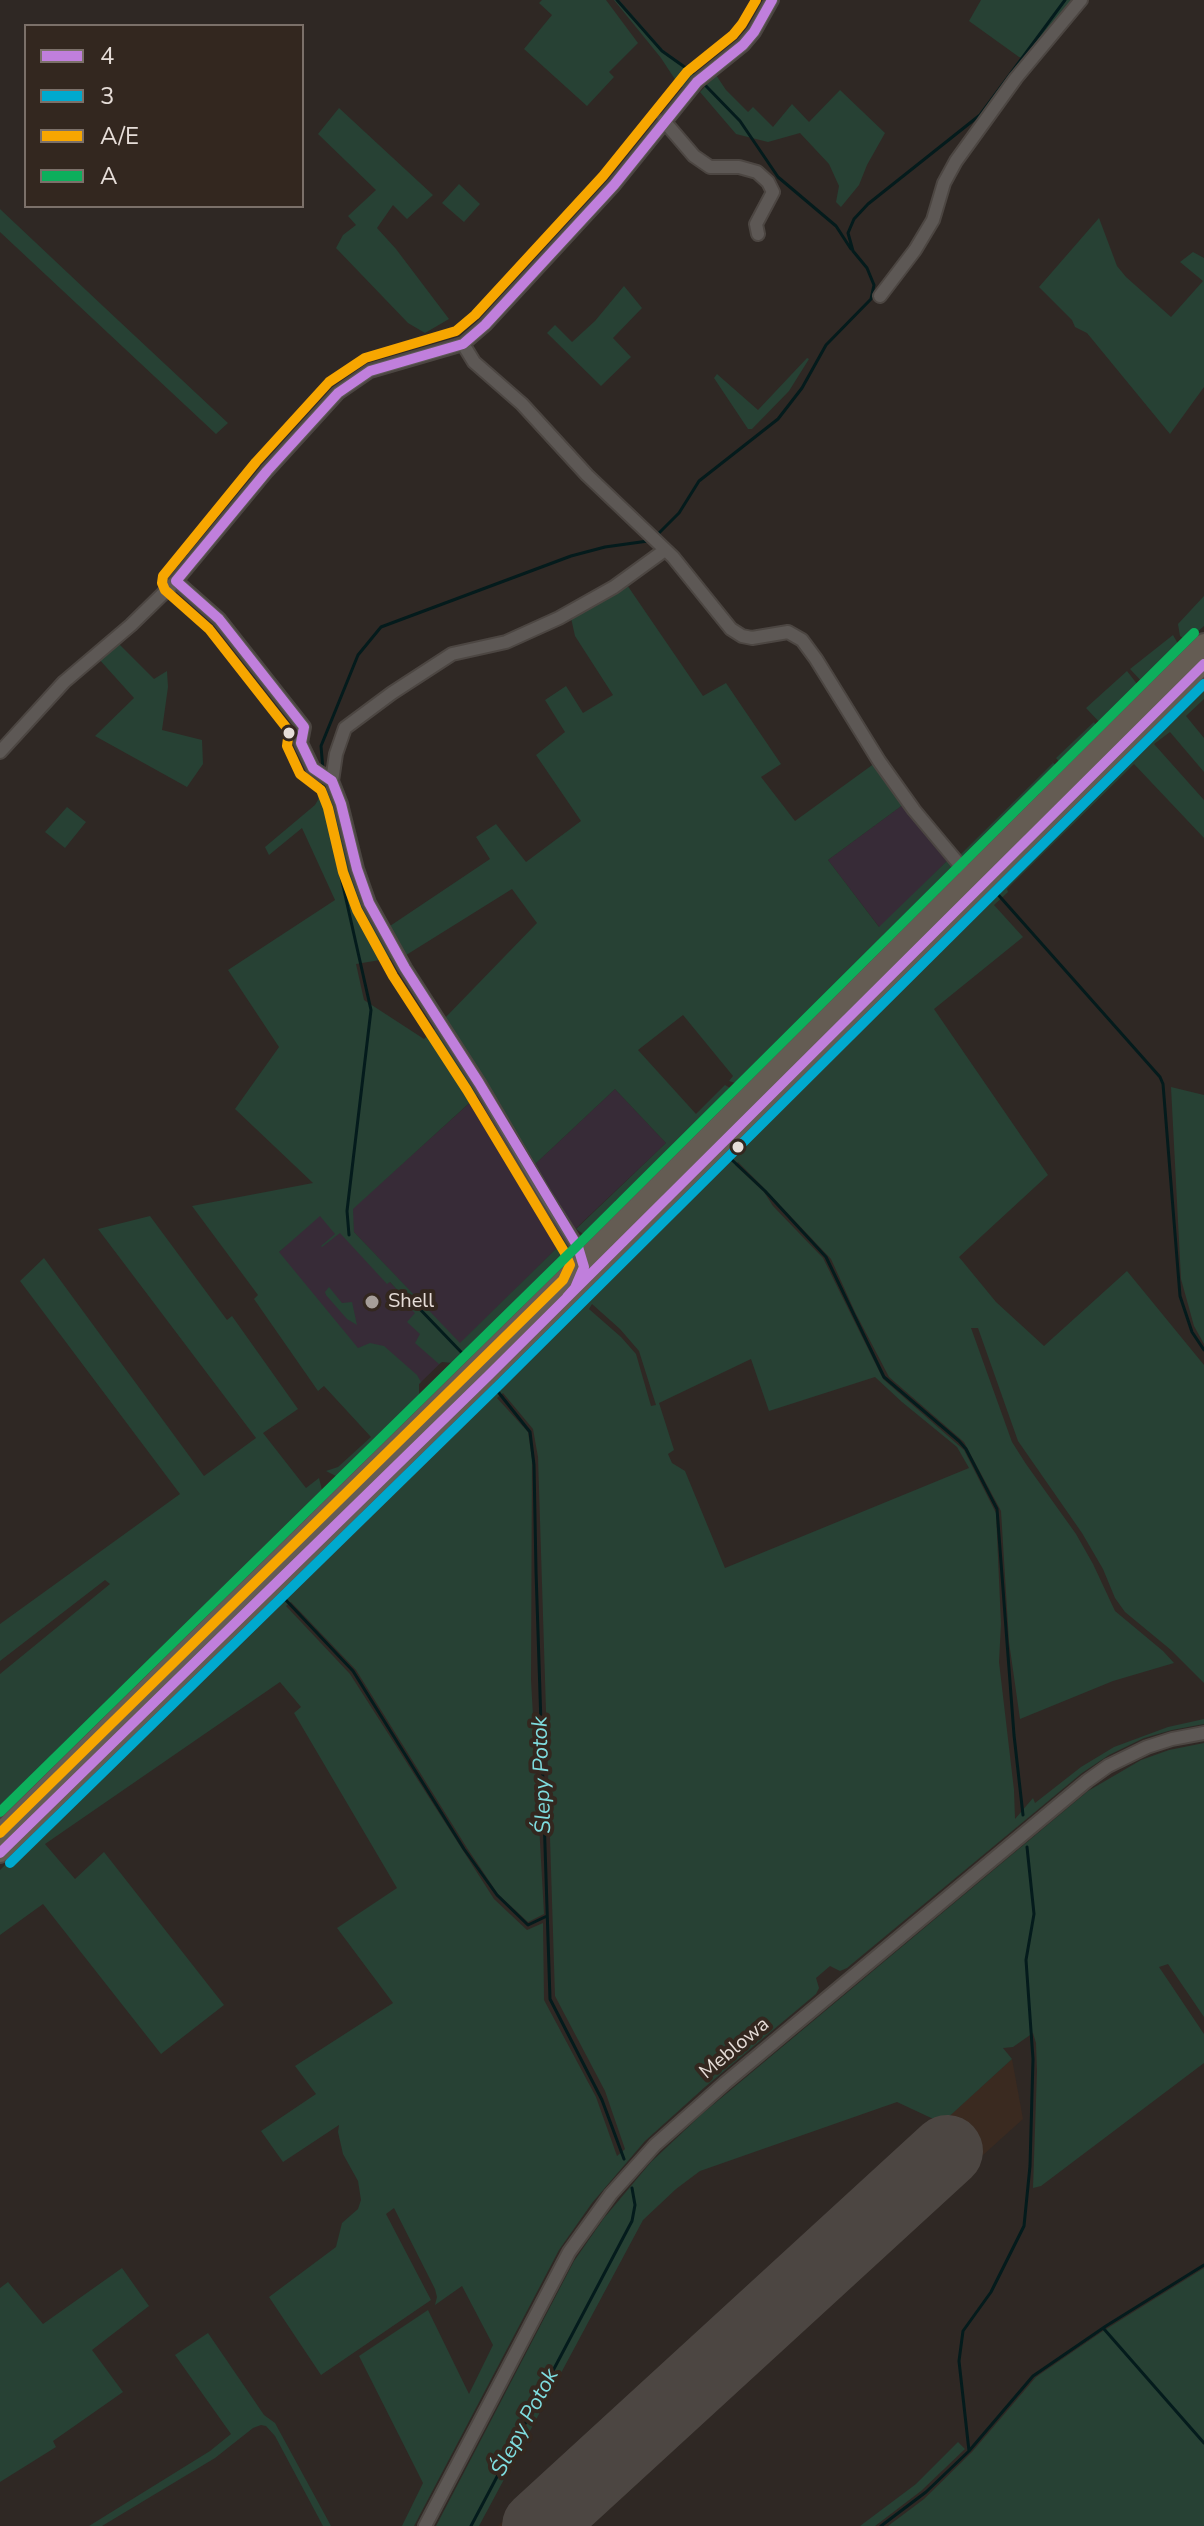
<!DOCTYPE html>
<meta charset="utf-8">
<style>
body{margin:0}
#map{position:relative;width:1204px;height:2526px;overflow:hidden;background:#2f2824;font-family:"Nunito Sans",sans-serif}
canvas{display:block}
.legend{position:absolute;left:24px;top:24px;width:280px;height:184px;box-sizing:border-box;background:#33271f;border:2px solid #7b7069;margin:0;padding:10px 14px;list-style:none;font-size:24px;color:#e6ddd8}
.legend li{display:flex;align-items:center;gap:16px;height:40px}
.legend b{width:40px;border:2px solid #7b7069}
</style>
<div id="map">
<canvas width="1204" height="2526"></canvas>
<ul class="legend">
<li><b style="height:10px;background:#c07fdc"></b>4</li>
<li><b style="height:10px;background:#00a9ce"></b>3</li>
<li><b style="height:10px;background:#f7a600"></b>A/E</li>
<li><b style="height:10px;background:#0daf5c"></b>A</li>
</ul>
</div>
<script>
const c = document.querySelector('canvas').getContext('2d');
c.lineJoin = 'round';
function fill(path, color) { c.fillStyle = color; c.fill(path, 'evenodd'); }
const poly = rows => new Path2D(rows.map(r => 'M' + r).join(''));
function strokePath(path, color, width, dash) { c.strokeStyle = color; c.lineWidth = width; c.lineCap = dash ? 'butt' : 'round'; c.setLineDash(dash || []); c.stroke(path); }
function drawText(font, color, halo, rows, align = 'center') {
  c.font = font + ' "Nunito Sans",sans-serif'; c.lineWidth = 8; c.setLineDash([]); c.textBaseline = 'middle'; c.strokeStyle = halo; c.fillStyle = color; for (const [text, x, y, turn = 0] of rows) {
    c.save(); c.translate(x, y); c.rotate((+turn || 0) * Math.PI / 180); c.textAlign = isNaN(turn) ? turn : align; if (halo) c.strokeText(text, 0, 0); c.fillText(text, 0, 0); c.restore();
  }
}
fill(poly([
 [904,804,911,817,947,861,880,928,828,860],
 [615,1089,666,1143,572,1232,532,1167],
 [473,1100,478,1107,483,1105,499,1133,502,1131,566,1239,460,1344,354,1232,352,1209],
 [322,1210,454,1350,419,1384,360,1354,277,1254]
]), '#372b37');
fill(poly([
 [1012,2059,1023,2119,572,2526,498,2526]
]), '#3a2a20');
fill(poly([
 [542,0,606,0,638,43,609,72,614,77,587,106,524,49,552,15,539,3],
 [614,0,619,0,663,50,697,75,685,87,680,87,661,58],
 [981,0,1076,0,1026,59,1019,57,969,21],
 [716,75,726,90,748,112,753,107,773,127,792,104,809,122,840,90,885,133,867,165,859,185,841,207,836,202,839,186,829,164,800,133,768,142,736,134,700,92],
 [339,108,433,195,407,219,393,205,377,228,396,249,449,319,425,333,408,323,336,248,343,235,356,225,348,216,376,190,318,134],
 [459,184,480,204,464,222,442,203],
 [0,209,104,307,228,423,216,434,0,232],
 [1099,218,1117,266,1126,277,1171,317,1203,281,1180,262,1193,252,1204,258,1204,387,1170,434,1087,333,1075,327,1072,320,1039,287],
 [624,286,642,308,613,338,631,357,601,386,547,333,555,325,572,342,595,321],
 [807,358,809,359,789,391,752,429,748,429,714,378,717,374,758,410],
 [625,582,703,696,726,683,781,764,761,777,795,821,875,763,904,804,828,860,879,927,947,861,941,853,943,851,958,869,741,1085,729,1081,733,1076,683,1015,638,1050,696,1114,725,1085,735,1091,653,1172,624,1197,621,1196,615,1201,618,1204,586,1236,576,1229,666,1143,615,1089,532,1167,443,1020,537,923,512,889,403,957,387,928,490,859,476,837,496,824,526,862,581,821,536,755,565,732,545,700,566,686,583,713,613,695,575,636,571,618],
 [1204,596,1204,626,1187,641,1180,636,1178,624],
 [1173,635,1181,649,1145,685,1130,669],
 [116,641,154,679,167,671,168,687,162,730,202,740,203,764,187,787,95,736,134,698,98,658],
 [1127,671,1141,689,1102,725,1086,708],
 [1204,680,1204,699,1186,716,1204,738,1204,772,1170,732,1154,744,1204,800,1204,838,1134,764,1007,889,1008,892,994,905,1023,937,934,1009,1048,1175,959,1257,996,1302,1044,1346,1127,1271,1204,1365,1204,1683,1171,1650,1125,1612,1115,1598,1103,1569,1082,1533,1018,1441,978,1328,971,1328,1012,1442,1026,1464,1076,1534,1093,1564,1115,1611,1163,1651,1174,1663,1113,1681,1020,1719,1009,1642,1001,1511,964,1442,889,1377,855,1312,831,1259,762,1186,738,1162,735,1165,764,1192,773,1206,823,1258,883,1379,964,1450,996,1513,1001,1624,999,1662,1014,1790,1015,1819,1033,1798,1035,1803,1081,1767,1114,1747,1168,1727,1204,1719,1204,1724,1172,1730,1144,1738,1109,1755,1082,1773,847,1968,840,1971,830,1966,816,1978,819,1988,816,1994,705,2087,645,2141,592,2203,559,2250,414,2526,402,2526,423,2483,359,2356,428,2310,469,2394,493,2345,462,2286,435,2305,437,2297,435,2289,394,2208,386,2214,431,2300,321,2375,269,2297,336,2247,342,2223,358,2209,361,2200,358,2181,343,2154,338,2132,339,2125,283,2162,261,2131,316,2094,295,2066,393,2003,337,1928,397,1888,294,1713,301,1707,280,1682,45,1844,75,1879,104,1852,224,2005,161,2054,43,1904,0,1935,0,1870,223,1649,231,1646,231,1641,578,1298,583,1296,583,1293,703,1175,738,1146,737,1144,749,1130,801,1078,807,1077,807,1073,1084,798,1087,799,1088,794],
 [592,1304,620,1329,639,1351,656,1405,651,1406,636,1354,621,1337,589,1309],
 [751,1359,769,1411,875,1377,902,1402,957,1447,969,1468,725,1568,685,1471,672,1463,668,1454,674,1450,659,1403],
 [503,1393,533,1429,538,1457,555,1996,605,2091,625,2149,617,2156,596,2097,544,2000,543,1923,527,1930,494,1899,350,1674,286,1606,291,1602,356,1670,467,1848,498,1894,528,1922,544,1914,531,1680,532,1459,528,1432,497,1398],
 [1094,722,1099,730,1062,765,1056,758],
 [1050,760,1058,767,1059,771,963,863,957,858,1053,763],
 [319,783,328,789,332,795,363,899,392,958,356,964,364,1000,424,1039,437,1027,478,1092,477,1096,353,1209,354,1232,460,1343,566,1239,571,1250,460,1359,453,1363,442,1362,439,1364,415,1343,420,1334,407,1322,415,1313,410,1308,411,1305,390,1282,387,1284,340,1233,322,1247,321,1246,335,1234,320,1216,279,1252,358,1348,370,1343,384,1346,417,1375,421,1382,419,1384,419,1401,342,1476,338,1477,326,1471,338,1467,371,1437,324,1386,318,1391,254,1299,258,1295,192,1206,313,1183,235,1109,279,1047,228,970,335,900,302,828,269,855,265,847,315,805,318,800],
 [67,807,86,822,65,848,45,832],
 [1171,1087,1204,1095,1204,1344,1194,1326,1181,1279],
 [150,1216,227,1320,232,1316,298,1409,263,1433,306,1488,319,1478,323,1494,0,1817,0,1674,110,1584,105,1580,0,1661,0,1624,180,1494,20,1281,44,1258,204,1476,256,1438,98,1229],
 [329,1287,342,1303,352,1302,357,1325,347,1319,326,1295,325,1292],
 [1204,1743,1204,2017,1168,1964,1159,1967,1204,2034,1204,2063,1041,2186,1033,2188,1037,2071,1036,2043,1033,2033,1013,2047,1003,2048,1012,2059,942,2123,897,2102,700,2171,676,2189,643,2220,479,2526,436,2526,574,2261,604,2218,651,2162,702,2114,1088,1791,1141,1760,1169,1750],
 [122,2268,149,2306,92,2350,123,2392,53,2441,56,2447,0,2482,0,2288,8,2282,43,2324],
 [1204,2268,1204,2526,888,2526,924,2499,972,2452,1036,2377,1103,2331],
 [208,2333,264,2415,275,2423,331,2526,323,2526,275,2436,266,2426,261,2425,253,2428,215,2458,102,2526,89,2526,210,2451,231,2434,175,2355],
 [958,2442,965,2449,921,2491,875,2526,860,2526,916,2484]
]), '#274134');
strokePath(poly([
 [617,0,662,51,693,73],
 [706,86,740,121,778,177,836,226,851,249],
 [655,537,679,513,699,481,778,419,802,388,826,345,871,299,874,285,867,268,853,251,848,233,854,219,868,204,980,115,1065,0],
 [323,770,321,746,358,655,381,627,571,556,605,547,648,541],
 [323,781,339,868,371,1010,347,1211,349,1235],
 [994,890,1160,1077,1163,1084,1180,1296,1192,1332,1204,1350],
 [731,1159,765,1191,826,1257,884,1377,959,1441,966,1449,997,1509,1014,1735,1023,1815],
 [415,1304,464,1355],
 [495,1388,530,1432,534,1465,536,1571,550,1999,602,2100,624,2159],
 [283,1597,353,1671,464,1849,497,1895,528,1925,547,1916],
 [1104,2329,1204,2443],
 [969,2451,959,2361,963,2331,991,2292,1024,2226,1030,2166,1033,2059,1026,1960,1034,1914,1027,1847],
 [471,2526,632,2221,635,2205,632,2188],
 [881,2526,926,2492,969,2451,1033,2376,1106,2326,1204,2265]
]), '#041b1c', 3);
strokePath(poly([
 [538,2526,947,2151]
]), '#4c4642', 72);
const street = poly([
 [664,121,694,156,710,167,739,167,757,172,768,182,773,192,756,224,758,234],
 [880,296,915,250,933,220,944,183,956,161,1016,78,1081,0],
 [463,344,474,362,522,404,587,475,673,557,731,629,742,636,752,638,788,632,802,640,816,659,879,761,914,810,969,876],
 [176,581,219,619,304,727,301,743,313,768,332,781,341,804,357,869,369,903,405,968,479,1083,544,1194,578,1247,584,1266],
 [0,752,64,682,131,625,176,581,267,471,338,393,370,371,463,344,485,325,614,185,697,82,743,45,754,32,772,0],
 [332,781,336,754,345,728,392,693,452,654,506,642,559,618,614,587,665,550],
 [425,2526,569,2252,611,2194,655,2145,725,2083,1087,1781,1108,1766,1147,1747,1172,1739,1204,1733]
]);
const primary = poly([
 [0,1832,583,1260,1204,643],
 [0,1853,487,1377,1204,664]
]);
strokePath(street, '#4c4642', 16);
strokePath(primary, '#4c4642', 22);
strokePath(street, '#5d5855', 12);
strokePath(primary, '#645c53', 18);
strokePath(poly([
 [176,581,219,619,304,727,301,743,313,768,332,781,341,804,357,869,369,903,405,968,479,1083,578,1247,584,1267,575,1288,567,1297],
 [176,581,267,471,338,393,370,371,463,344,485,325,614,185,697,82,743,45,754,32,772,0],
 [0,1853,487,1377,1204,664]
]), '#c07fdc', 10);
strokePath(poly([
 [10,1863,497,1387,1204,684]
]), '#00a9ce', 10);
strokePath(poly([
 [0,1833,563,1280,570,1265,565,1253,467,1090,393,976,357,910,343,872,328,808,321,790,300,774,287,746,289,731,209,629,165,590,162,583,163,576,256,462,329,382,365,358,456,331,475,315,603,176,687,72,733,35,742,24,756,0]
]), '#f7a600', 10);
strokePath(poly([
 [0,1812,573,1250,1194,633]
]), '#0daf5c', 10);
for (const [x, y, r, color] of [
 [289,733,7,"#e6ddd8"],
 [738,1147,7,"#e6ddd8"],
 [372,1302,8,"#a69e99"]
]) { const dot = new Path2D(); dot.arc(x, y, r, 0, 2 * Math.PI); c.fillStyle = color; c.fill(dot); strokePath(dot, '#33271f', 3); }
drawText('20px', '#e6ddd8', '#33271f', [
 ["Shell",388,1302]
], 'left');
drawText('20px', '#e6ddd8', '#33271f', [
 ["Meblowa",735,2049,-40]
]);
drawText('italic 22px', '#7fdddf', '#33271f', [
 ["Ślepy Potok",543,1775,-92],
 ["Ślepy Potok",526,2423,-62]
]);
</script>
